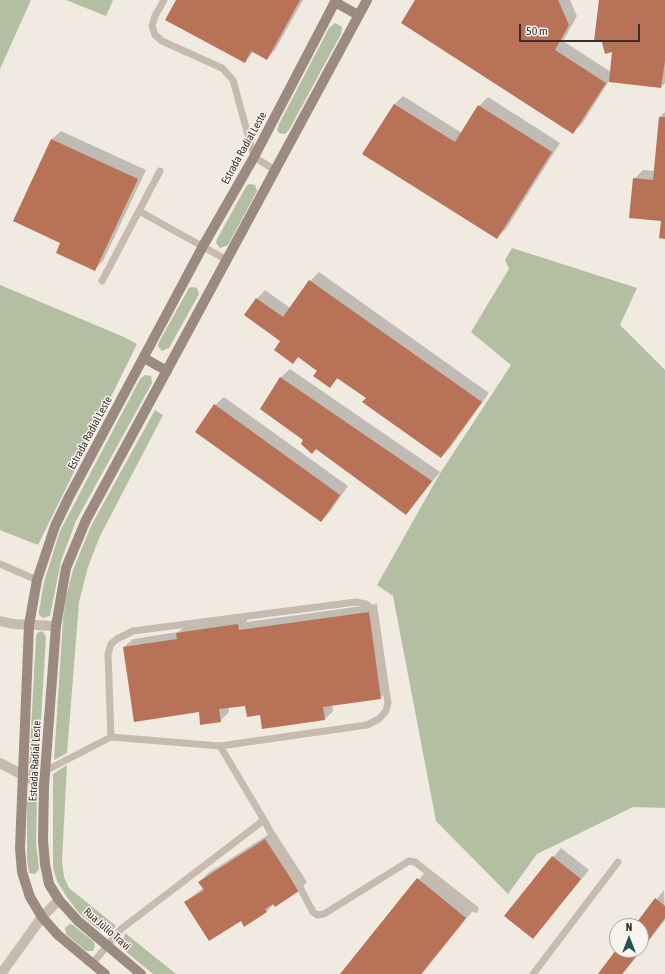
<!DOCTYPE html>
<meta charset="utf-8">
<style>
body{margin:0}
#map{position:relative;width:665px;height:974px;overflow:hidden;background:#f0eae1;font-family:"Asap Condensed",sans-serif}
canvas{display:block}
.north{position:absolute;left:609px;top:918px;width:40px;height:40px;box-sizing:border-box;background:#f8f3ed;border:1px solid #aba59f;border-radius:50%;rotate:0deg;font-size:11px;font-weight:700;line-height:16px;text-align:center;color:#372f2b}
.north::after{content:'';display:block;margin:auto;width:14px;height:18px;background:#254f54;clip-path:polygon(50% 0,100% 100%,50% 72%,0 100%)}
.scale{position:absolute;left:519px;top:24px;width:121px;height:18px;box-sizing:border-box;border:2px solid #372f2b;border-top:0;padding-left:5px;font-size:12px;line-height:14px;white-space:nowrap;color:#372f2b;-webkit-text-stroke:3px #f8f3ed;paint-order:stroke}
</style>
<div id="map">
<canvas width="665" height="974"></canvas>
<div class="north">N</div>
<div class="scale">50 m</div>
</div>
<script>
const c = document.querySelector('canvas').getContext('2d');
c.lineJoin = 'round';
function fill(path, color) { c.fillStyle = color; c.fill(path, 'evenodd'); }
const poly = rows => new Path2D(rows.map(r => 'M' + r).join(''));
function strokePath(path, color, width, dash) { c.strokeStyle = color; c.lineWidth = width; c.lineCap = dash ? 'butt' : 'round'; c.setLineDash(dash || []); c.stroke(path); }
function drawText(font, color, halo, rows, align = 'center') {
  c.font = font + ' "Asap Condensed",sans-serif'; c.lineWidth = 3; c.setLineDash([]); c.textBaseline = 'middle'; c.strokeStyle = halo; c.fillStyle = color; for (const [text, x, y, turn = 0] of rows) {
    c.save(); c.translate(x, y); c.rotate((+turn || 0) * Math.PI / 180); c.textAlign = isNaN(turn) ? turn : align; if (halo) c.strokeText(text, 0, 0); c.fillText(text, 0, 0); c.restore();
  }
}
fill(poly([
 [0,0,31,0,0,69],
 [66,0,113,0,106,16],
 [335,23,342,27,341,34,289,130,285,134,279,133,277,130,279,124,329,28],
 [250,184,255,185,257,191,228,245,220,248,216,243,217,239,247,185],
 [512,248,637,288,620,325,665,370,665,808,633,807,537,854,508,894,436,821,393,596,377,585,439,475,511,365,471,332,509,269,505,260],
 [0,285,124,337,137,344,38,545,0,530],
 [192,287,197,288,199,294,169,348,162,351,158,346,159,342,189,288],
 [145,375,151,376,152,383,76,521,61,561,50,616,43,618,39,615,39,611,44,582,60,531,140,379],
 [155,410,163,415,100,536,88,567,79,602,67,753,54,760,63,619,66,597,73,570,91,526],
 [42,631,46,636,38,771,34,774,29,772,29,768,36,636,37,633],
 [67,765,62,861,64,877,69,888,116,926,111,931,99,930,79,913,66,896,57,881,53,868,53,774],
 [31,796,36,797,37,800,36,842,39,869,35,874,29,873,27,859,27,801],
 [70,924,73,925,94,942,95,946,93,951,86,951,66,934,65,928],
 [125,933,176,974,153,974,124,950,122,945]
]), '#b4bea2');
fill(poly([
 [177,0,303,0,275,50,267,58,254,51,245,62],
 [416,0,570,0,577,16,563,41,611,72,613,51,600,0,665,0,665,83,661,87,609,81,582,124,573,132],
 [403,96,462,133,479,106,488,97,560,143,506,229,497,237,394,105],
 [665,112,665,238,662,220,634,179,643,170,655,171,660,117],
 [61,131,146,170,103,261,95,269,62,242,14,220,52,139],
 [319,272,489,393,450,448,441,457,367,398,338,378,330,387,318,371,299,357,293,362,257,299,265,290,290,308,310,281],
 [290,369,440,472,406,514,261,409,281,377],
 [224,397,348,486,329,513,321,521,215,405],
 [377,604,389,689,380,698,332,705,333,711,324,720,261,714,246,705,228,707,229,712,220,721,199,711,124,647,133,639,178,632,186,625,246,616,247,622],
 [274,831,307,882,299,891,274,904,267,911,245,925,241,920,185,902,203,888,200,882,208,873],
 [561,848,589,870,533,938,505,916],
 [426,871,474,909,422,974,342,974],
 [664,890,665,920,623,974,598,974,617,949,641,950,641,926,635,926]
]), '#0003');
fill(poly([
 [176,0,300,0,267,60,251,51,245,63,165,20],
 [415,0,558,0,569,25,555,50,606,83,573,134,401,23],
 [599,0,665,0,665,61,661,88,609,82,612,52,605,54,602,42,594,41],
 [394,104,455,142,478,105,552,152,497,239,362,154],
 [659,117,665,117,665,239,659,238,661,221,629,218,633,178,653,180],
 [51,139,138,179,95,271,56,253,60,243,13,221],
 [309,280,482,402,441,458,362,402,366,398,337,378,330,388,313,376,317,371,298,357,293,364,274,350,280,341,244,315,256,298,283,317],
 [280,377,432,481,406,515,316,449,312,454,301,444,303,440,260,409],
 [214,404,340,495,321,522,195,432],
 [369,612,381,699,323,707,325,720,262,729,260,715,247,717,245,706,219,709,221,722,200,725,199,712,134,722,123,647,177,639,176,633,238,624,239,630],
 [265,839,299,891,275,907,273,904,265,909,267,912,244,927,241,921,209,941,184,902,204,890,198,882],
 [552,856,581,879,533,939,504,916],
 [417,878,466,918,421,974,340,974],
 [655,898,665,906,665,918,641,950,641,926,634,926],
 [616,950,641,950,622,974,598,974]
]), '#b87257');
strokePath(poly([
 [164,0,155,16,152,26,155,35,162,41,222,68,233,80,254,157,275,170],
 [139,211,227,260],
 [102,281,160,171],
 [0,564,37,580],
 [220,746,264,820,313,912,317,915,324,914,409,861,415,862,475,909],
 [45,771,111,737,220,746,367,725,379,719,386,711,388,703,373,609,366,604,356,602,133,631,117,639,111,644,108,654,111,737],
 [92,964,121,929,264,820],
 [533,974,618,862]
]), '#c7baae', 7);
strokePath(poly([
 [0,621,13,624,56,626],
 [0,763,44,786],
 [1,974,42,917,59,900]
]), '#c7baae', 10);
strokePath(poly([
 [335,2,358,15],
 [144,358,167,371],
 [105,974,58,935,42,917,30,897,22,872,20,848,29,625,37,580,55,526,69,497,203,246,254,157,336,0],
 [141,974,78,921,59,900,49,884,45,864,43,840,44,786,56,626,66,568,86,520,367,0]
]), '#9b8a7f', 10);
drawText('11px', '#372f2b', '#f8f3ed', [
 ["Estrada Radial Leste",244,148,-61],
 ["Estrada Radial Leste",90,433,-62],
 ["Estrada Radial Leste",35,761,-87],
 ["Rua Júlio Travi",107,929,41]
]);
</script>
